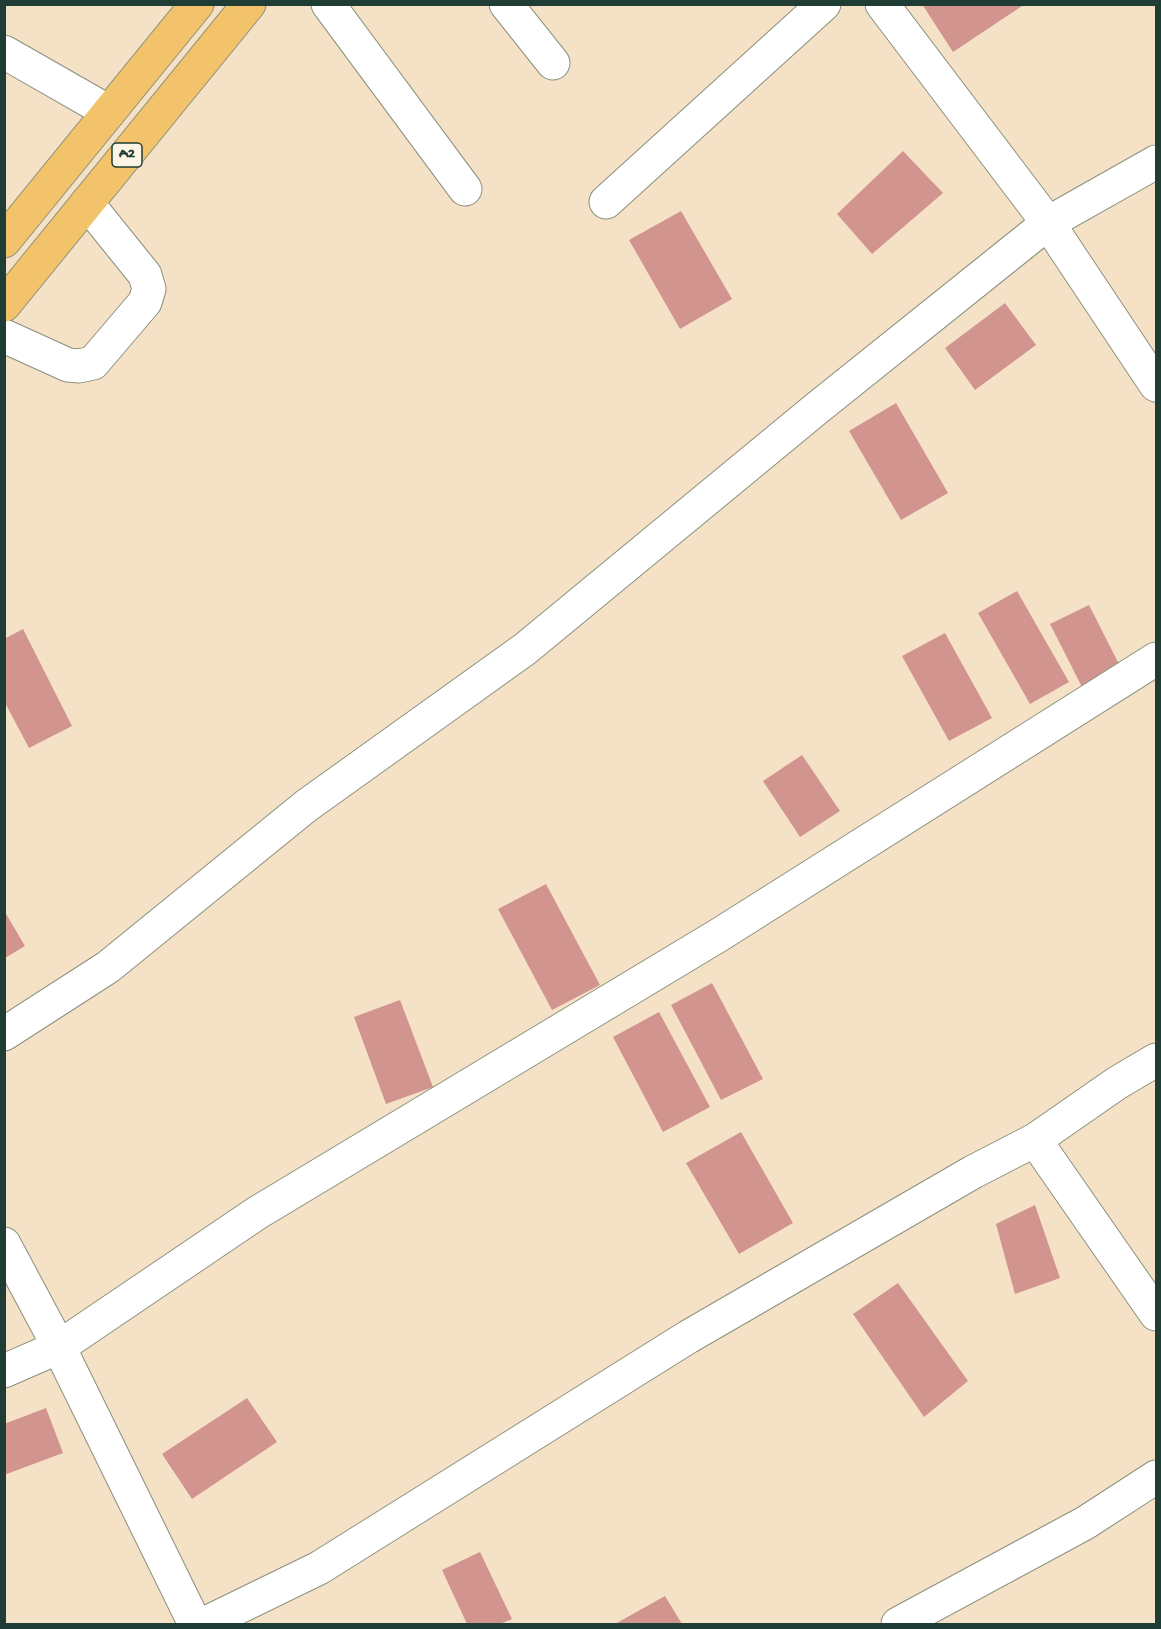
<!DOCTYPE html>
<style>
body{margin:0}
#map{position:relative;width:1161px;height:1629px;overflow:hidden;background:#f5e2c6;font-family:"Gochi Hand",sans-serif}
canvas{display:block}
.frame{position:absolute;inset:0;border:6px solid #1f3d34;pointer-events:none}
</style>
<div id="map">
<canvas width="1161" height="1629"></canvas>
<div class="frame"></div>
</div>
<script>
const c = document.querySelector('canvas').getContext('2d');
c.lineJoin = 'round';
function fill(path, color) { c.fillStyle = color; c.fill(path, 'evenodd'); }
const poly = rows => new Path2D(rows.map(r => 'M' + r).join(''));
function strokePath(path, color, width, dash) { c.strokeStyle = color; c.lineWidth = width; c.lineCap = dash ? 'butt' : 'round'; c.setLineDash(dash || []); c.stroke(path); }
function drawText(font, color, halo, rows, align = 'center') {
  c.font = font + ' "Gochi Hand",sans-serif'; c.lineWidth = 4.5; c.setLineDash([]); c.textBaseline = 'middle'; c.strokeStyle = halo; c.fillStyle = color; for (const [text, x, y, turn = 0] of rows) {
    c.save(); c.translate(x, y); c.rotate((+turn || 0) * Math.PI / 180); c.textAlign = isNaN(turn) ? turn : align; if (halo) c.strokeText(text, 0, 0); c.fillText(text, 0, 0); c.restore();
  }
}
fill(poly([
 [922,4,1025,4,953,52],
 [903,151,943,193,872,254,837,214],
 [681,211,732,299,680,329,629,240],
 [1005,303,1036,345,975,390,945,348],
 [896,403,948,493,901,520,849,431],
 [1017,591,1069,682,1030,704,978,613],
 [1089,605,1123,672,1084,691,1050,624],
 [23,629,72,726,29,748,4,701,4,639],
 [945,633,992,718,949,741,902,656],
 [802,755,840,811,800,837,763,781],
 [546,884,600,985,552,1010,498,909],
 [5,912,25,946,5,958],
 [712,983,763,1079,721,1100,671,1005],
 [400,1000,433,1087,386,1104,354,1017],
 [659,1012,710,1107,663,1132,613,1037],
 [741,1132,793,1223,739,1254,686,1163],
 [1035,1205,1060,1278,1015,1294,996,1224],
 [898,1283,968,1381,924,1417,853,1314],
 [247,1398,277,1442,192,1499,162,1454],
 [46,1408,63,1453,4,1475,4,1424],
 [480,1552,512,1619,500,1624,467,1624,442,1570],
 [665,1596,682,1624,615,1624]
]), '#d2948f');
const minor = poly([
 [328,4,465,189],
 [506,4,553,63],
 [882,4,1048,223,1156,385],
 [4,52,109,112],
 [606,202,824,4],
 [4,336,68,365,79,366,93,363,145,302,149,289,145,275,87,203],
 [4,1034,108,967,306,806,525,649,816,409,1048,223,1156,162],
 [1035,1140,1156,1314],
 [4,1244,59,1347,195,1624],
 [4,1371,59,1347,257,1213,719,935,1156,659],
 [204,1624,319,1568,688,1337,973,1172,1035,1140,1117,1083,1156,1060],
 [898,1624,1085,1523,1156,1477]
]);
const highway = poly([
 [4,241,197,4],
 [4,305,249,4]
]);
strokePath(minor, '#8a907d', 35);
strokePath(highway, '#8a907d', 35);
strokePath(minor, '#fff', 33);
strokePath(highway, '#f2c36a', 33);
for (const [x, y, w] of [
 [127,155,30]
]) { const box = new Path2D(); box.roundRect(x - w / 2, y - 12, w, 24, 4.5); c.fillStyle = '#fcf5e5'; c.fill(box); strokePath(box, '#1f3d34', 1.5); }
drawText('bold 15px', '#1f3d34', null, [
 ["A2",127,155]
]);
</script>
